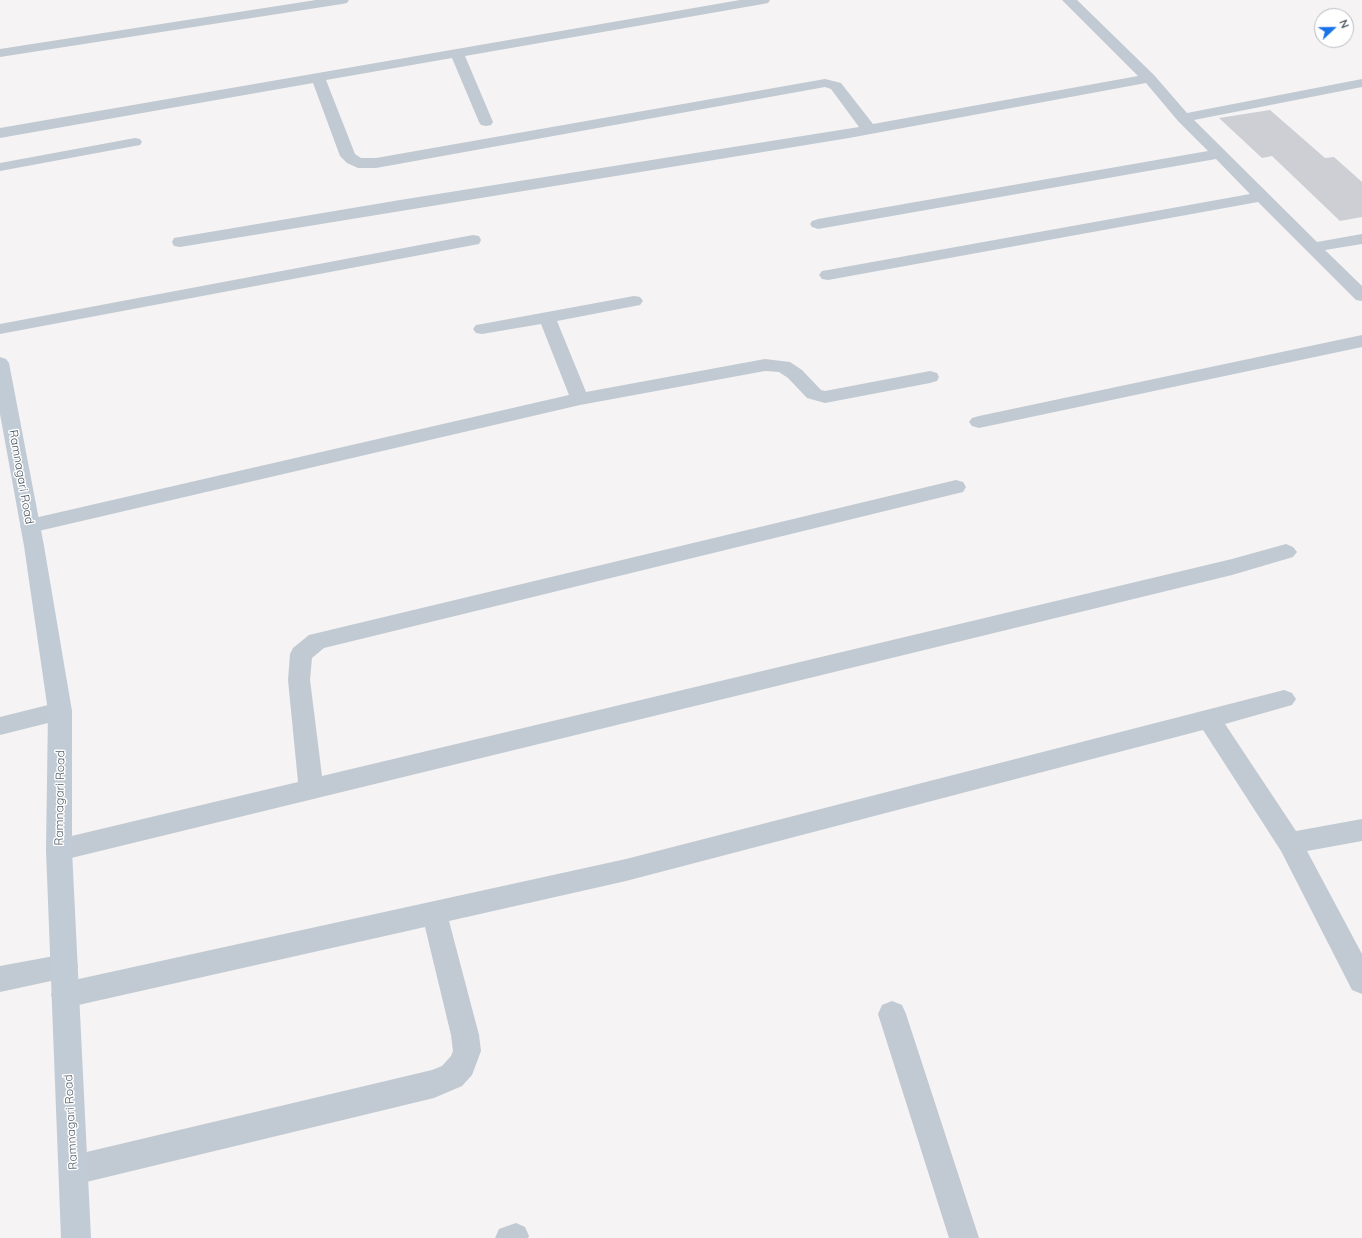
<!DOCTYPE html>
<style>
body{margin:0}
#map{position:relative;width:1362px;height:1238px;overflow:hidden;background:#f5f3f3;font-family:Quicksand,sans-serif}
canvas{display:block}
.north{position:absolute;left:1314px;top:8px;width:40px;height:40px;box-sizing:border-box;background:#fff;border:1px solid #b7bbc0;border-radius:50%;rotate:68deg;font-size:11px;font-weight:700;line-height:16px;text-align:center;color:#4a5661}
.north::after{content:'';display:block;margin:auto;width:14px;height:18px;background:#1a73e8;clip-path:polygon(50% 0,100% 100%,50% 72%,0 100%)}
</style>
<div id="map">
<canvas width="1362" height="1238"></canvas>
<div class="north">N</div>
</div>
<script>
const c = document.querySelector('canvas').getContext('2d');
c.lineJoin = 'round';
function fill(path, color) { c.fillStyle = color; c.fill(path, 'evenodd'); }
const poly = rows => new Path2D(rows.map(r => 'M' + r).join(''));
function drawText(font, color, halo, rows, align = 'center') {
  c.font = font + ' Quicksand,sans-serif'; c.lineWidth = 3; c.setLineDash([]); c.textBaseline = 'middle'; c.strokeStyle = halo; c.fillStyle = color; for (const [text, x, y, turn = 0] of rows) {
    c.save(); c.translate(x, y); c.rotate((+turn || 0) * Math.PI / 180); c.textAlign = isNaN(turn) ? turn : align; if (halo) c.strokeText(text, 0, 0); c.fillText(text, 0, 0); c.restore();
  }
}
fill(poly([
 [1270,110,1325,158,1334,157,1362,182,1362,217,1340,221,1272,156,1262,158,1219,118]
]), '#cdcfd5');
fill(poly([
 [135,138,140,139,142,142,140,145,0,171,0,163,135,138],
 [516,1223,525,1227,529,1236,528,1238,495,1238,499,1229,516,1223]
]), '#c1cad2');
fill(poly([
 [316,0,349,0,347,3,342,4,0,57,0,49,316,0],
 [740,0,770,0,768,3,763,4,465,56,493,122,491,125,486,126,481,125,479,122,452,58,326,80,355,154,361,158,376,158,825,79,841,83,873,124,1138,76,1062,0,1077,0,1154,75,1187,113,1362,79,1362,87,1194,120,1317,242,1362,234,1362,244,1325,250,1362,286,1362,301,1356,300,1258,202,828,280,822,279,819,275,822,271,828,270,1250,194,1216,159,818,229,812,227,810,224,812,221,818,219,1208,151,1178,121,1146,83,849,138,180,247,174,246,172,242,174,238,400,200,859,127,831,89,825,87,376,168,358,168,347,163,340,156,313,83,0,138,0,128,740,0],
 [473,235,479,236,481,240,479,244,0,334,0,324,473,235],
 [634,296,640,297,643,301,640,305,557,321,586,392,765,359,790,362,802,370,821,390,825,391,930,371,937,373,939,377,937,381,930,383,825,403,807,398,788,378,779,372,765,371,580,405,30,533,23,531,20,526,23,521,30,519,569,395,541,324,482,334,476,333,473,329,476,325,482,324,634,296],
 [1362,335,1362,347,979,428,972,426,969,422,972,418,979,416,1362,335],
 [956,480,963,482,966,487,963,492,324,648,312,658,310,680,322,776,1232,559,1286,544,1293,547,1297,552,1293,557,1232,575,59,861,50,858,46,850,50,842,59,839,298,782,288,680,290,654,293,648,309,635,956,480],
 [1284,690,1292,693,1296,699,1292,705,1225,724,1296,831,1362,819,1362,841,1307,851,1362,954,1362,994,1352,990,1281,851,1203,730,626,881,449,921,479,1035,481,1051,472,1075,462,1086,434,1098,74,1185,63,1181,59,1170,63,1159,74,1155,432,1070,442,1066,451,1056,453,1051,451,1035,425,927,65,1008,55,1004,51,995,55,986,65,982,626,859,1284,690],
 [60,702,68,704,72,711,68,718,0,735,0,717,60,702],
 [65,954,75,957,78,966,75,975,65,978,0,992,0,966,65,954],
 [892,1001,902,1005,906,1014,979,1238,949,1238,878,1014,882,1005,892,1001]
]), '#c1cad2');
fill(poly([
 [0,357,6,359,9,363,44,546,72,711,72,850,91,1238,61,1238,46,850,48,711,24,546,0,414,0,357]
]), '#c1cbd6');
drawText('12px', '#4a5661', '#fff', [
 ["Ramnagari Road",21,477,80],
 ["Ramnagari Road",60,798,-89],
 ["Ramnagari Road",71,1122,-93]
]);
</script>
